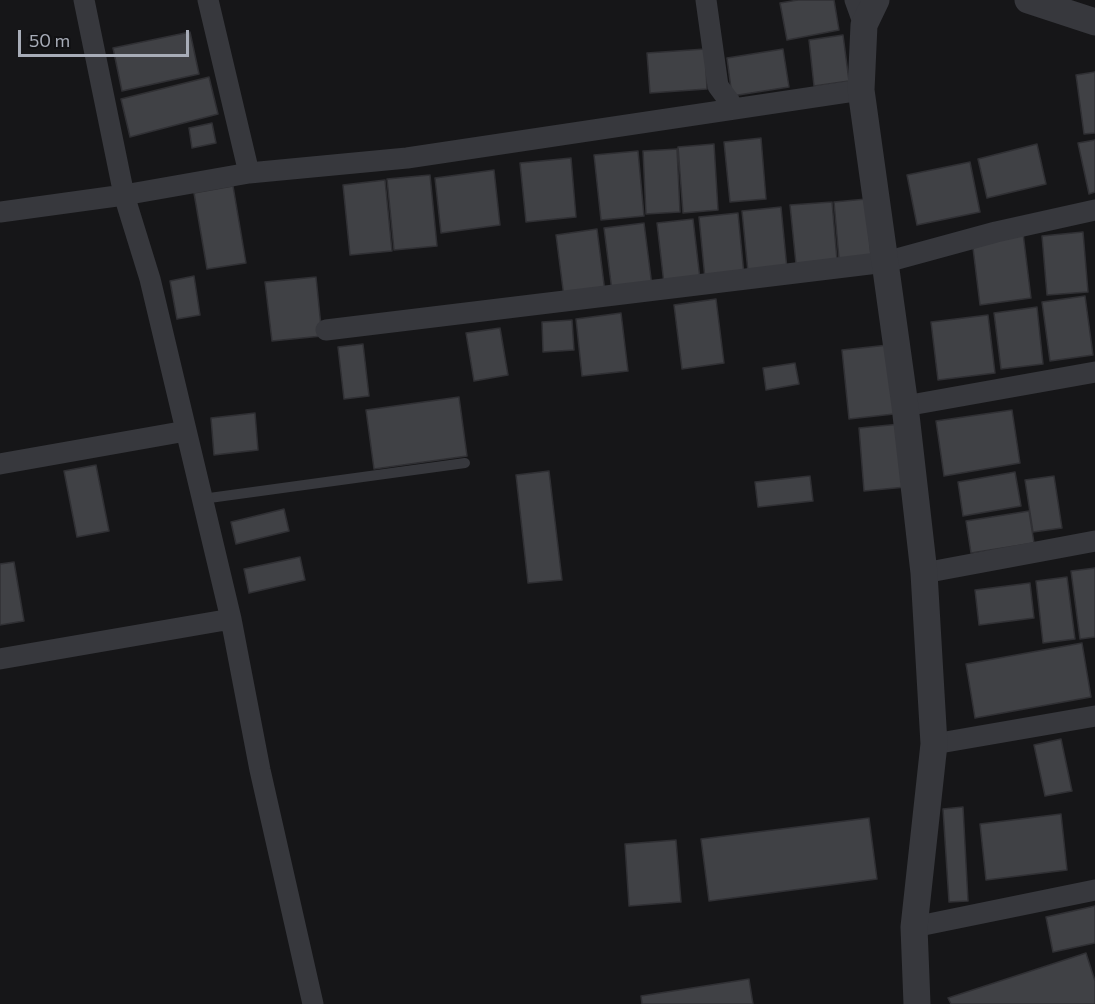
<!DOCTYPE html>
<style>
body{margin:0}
#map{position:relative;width:1095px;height:1004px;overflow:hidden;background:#161618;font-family:Commissioner,sans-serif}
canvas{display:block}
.scale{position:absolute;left:18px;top:30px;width:171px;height:27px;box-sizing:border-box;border:3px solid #a8adb8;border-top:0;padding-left:8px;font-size:18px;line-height:21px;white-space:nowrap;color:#a8adb8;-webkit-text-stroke:4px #111113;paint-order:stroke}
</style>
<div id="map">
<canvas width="1095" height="1004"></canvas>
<div class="scale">50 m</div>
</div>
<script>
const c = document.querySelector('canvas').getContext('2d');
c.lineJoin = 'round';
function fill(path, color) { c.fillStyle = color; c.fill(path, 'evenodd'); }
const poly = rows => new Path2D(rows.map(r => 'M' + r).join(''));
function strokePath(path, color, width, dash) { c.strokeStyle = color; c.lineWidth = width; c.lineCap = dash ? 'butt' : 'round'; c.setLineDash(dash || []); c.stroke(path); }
const building = poly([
 [798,0,834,0,839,30,787,40,780,3,798,0],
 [190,32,199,74,122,91,113,48,190,32],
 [843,35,849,81,814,86,809,40,843,35],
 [705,49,707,89,650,93,647,53,705,49],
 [783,49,789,87,732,96,727,58,783,49],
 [1095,72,1095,133,1084,134,1076,75,1095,72],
 [209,77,218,114,130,137,121,99,209,77],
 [212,123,216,143,192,148,189,128,212,123],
 [761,138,766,199,730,202,724,142,761,138],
 [1095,140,1095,192,1089,194,1078,143,1095,140],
 [714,144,718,210,683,213,678,147,714,144],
 [1037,144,1046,184,987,198,978,159,1037,144],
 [677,149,680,212,646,214,643,151,677,149],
 [638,151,644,216,601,220,594,155,638,151],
 [571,158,576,217,526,222,520,163,571,158],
 [970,162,980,212,917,225,907,175,970,162],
 [494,170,500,225,441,233,435,178,494,170],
 [430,175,437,246,394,250,387,179,430,175],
 [385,180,392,251,350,255,343,185,385,180],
 [233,186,246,263,207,269,194,193,233,186],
 [866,199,871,256,839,259,834,202,866,199],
 [832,202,837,260,796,264,790,205,832,202],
 [781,207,787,269,748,272,742,211,781,207],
 [738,213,744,275,705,279,699,217,738,213],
 [693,219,700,279,664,284,657,223,693,219],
 [644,223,652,286,612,291,604,228,644,223],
 [597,229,605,292,564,297,556,235,597,229],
 [1083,232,1088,292,1047,295,1042,236,1083,232],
 [1023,233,1031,298,980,305,972,240,1023,233],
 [194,276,200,315,177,319,170,281,194,276],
 [316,277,322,336,272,341,265,282,316,277],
 [1085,296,1093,355,1050,361,1042,302,1085,296],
 [716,299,724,363,682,369,674,305,716,299],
 [1037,307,1043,364,1001,369,994,313,1037,307],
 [621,313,628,371,582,376,576,319,621,313],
 [988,315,995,373,938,380,931,322,988,315],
 [572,320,574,350,543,352,542,322,572,320],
 [500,328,508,375,474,381,466,333,500,328],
 [363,344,369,396,344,399,338,347,363,344],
 [888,345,894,414,849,419,842,350,888,345],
 [795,363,799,384,766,390,763,368,795,363],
 [459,397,467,456,374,469,366,410,459,397],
 [1012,410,1020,463,944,476,936,421,1012,410],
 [255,413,258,450,214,455,211,418,255,413],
 [900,424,906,487,864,491,859,428,900,424],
 [96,465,109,531,77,537,64,471,96,465],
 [549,471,562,580,528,583,516,475,549,471],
 [1015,472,1021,506,963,516,958,482,1015,472],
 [810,476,813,501,758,507,755,482,810,476],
 [1054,476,1062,528,1033,532,1025,480,1054,476],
 [284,509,289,531,236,544,231,522,284,509],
 [1029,511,1034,543,971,553,966,521,1029,511],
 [300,557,305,580,249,593,244,569,300,557],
 [14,562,24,621,0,625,0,564,14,562],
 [1095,568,1095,637,1080,639,1071,571,1095,568],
 [1067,577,1075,639,1043,643,1036,581,1067,577],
 [1030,583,1034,618,979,625,975,590,1030,583],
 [1082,643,1091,697,975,718,966,664,1082,643],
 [1061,739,1072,791,1045,796,1034,745,1061,739],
 [963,807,968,901,949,902,943,809,963,807],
 [1061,814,1067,870,986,880,980,824,1061,814],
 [869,818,877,879,709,901,701,839,869,818],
 [676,840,681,902,629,906,625,844,676,840],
 [1095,906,1095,943,1053,952,1046,917,1095,906],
 [1086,953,1095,981,1095,1004,951,1004,948,998,1086,953],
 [749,979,753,1004,642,1004,641,996,749,979]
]);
fill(building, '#404145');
strokePath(building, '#303034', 1.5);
strokePath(poly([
 [202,499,465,463]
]), '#37383d', 10);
strokePath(poly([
 [84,0,124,195,150,279,231,619,260,770,313,1004],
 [208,0,249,173],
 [706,0,718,86,735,109],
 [855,0,864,25],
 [0,212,124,195,249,173,407,158,861,90],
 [326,330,886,262,996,232,1095,210],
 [905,406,1095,372],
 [0,464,186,431],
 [924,573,1095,541],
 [0,659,231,619],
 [934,744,1095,716],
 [914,927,1095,890]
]), '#37383d', 21);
strokePath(poly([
 [876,0,864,25,861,90,905,406,924,573,934,744,914,927,917,1004],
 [1028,0,1095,22]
]), '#37383d', 27);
</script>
